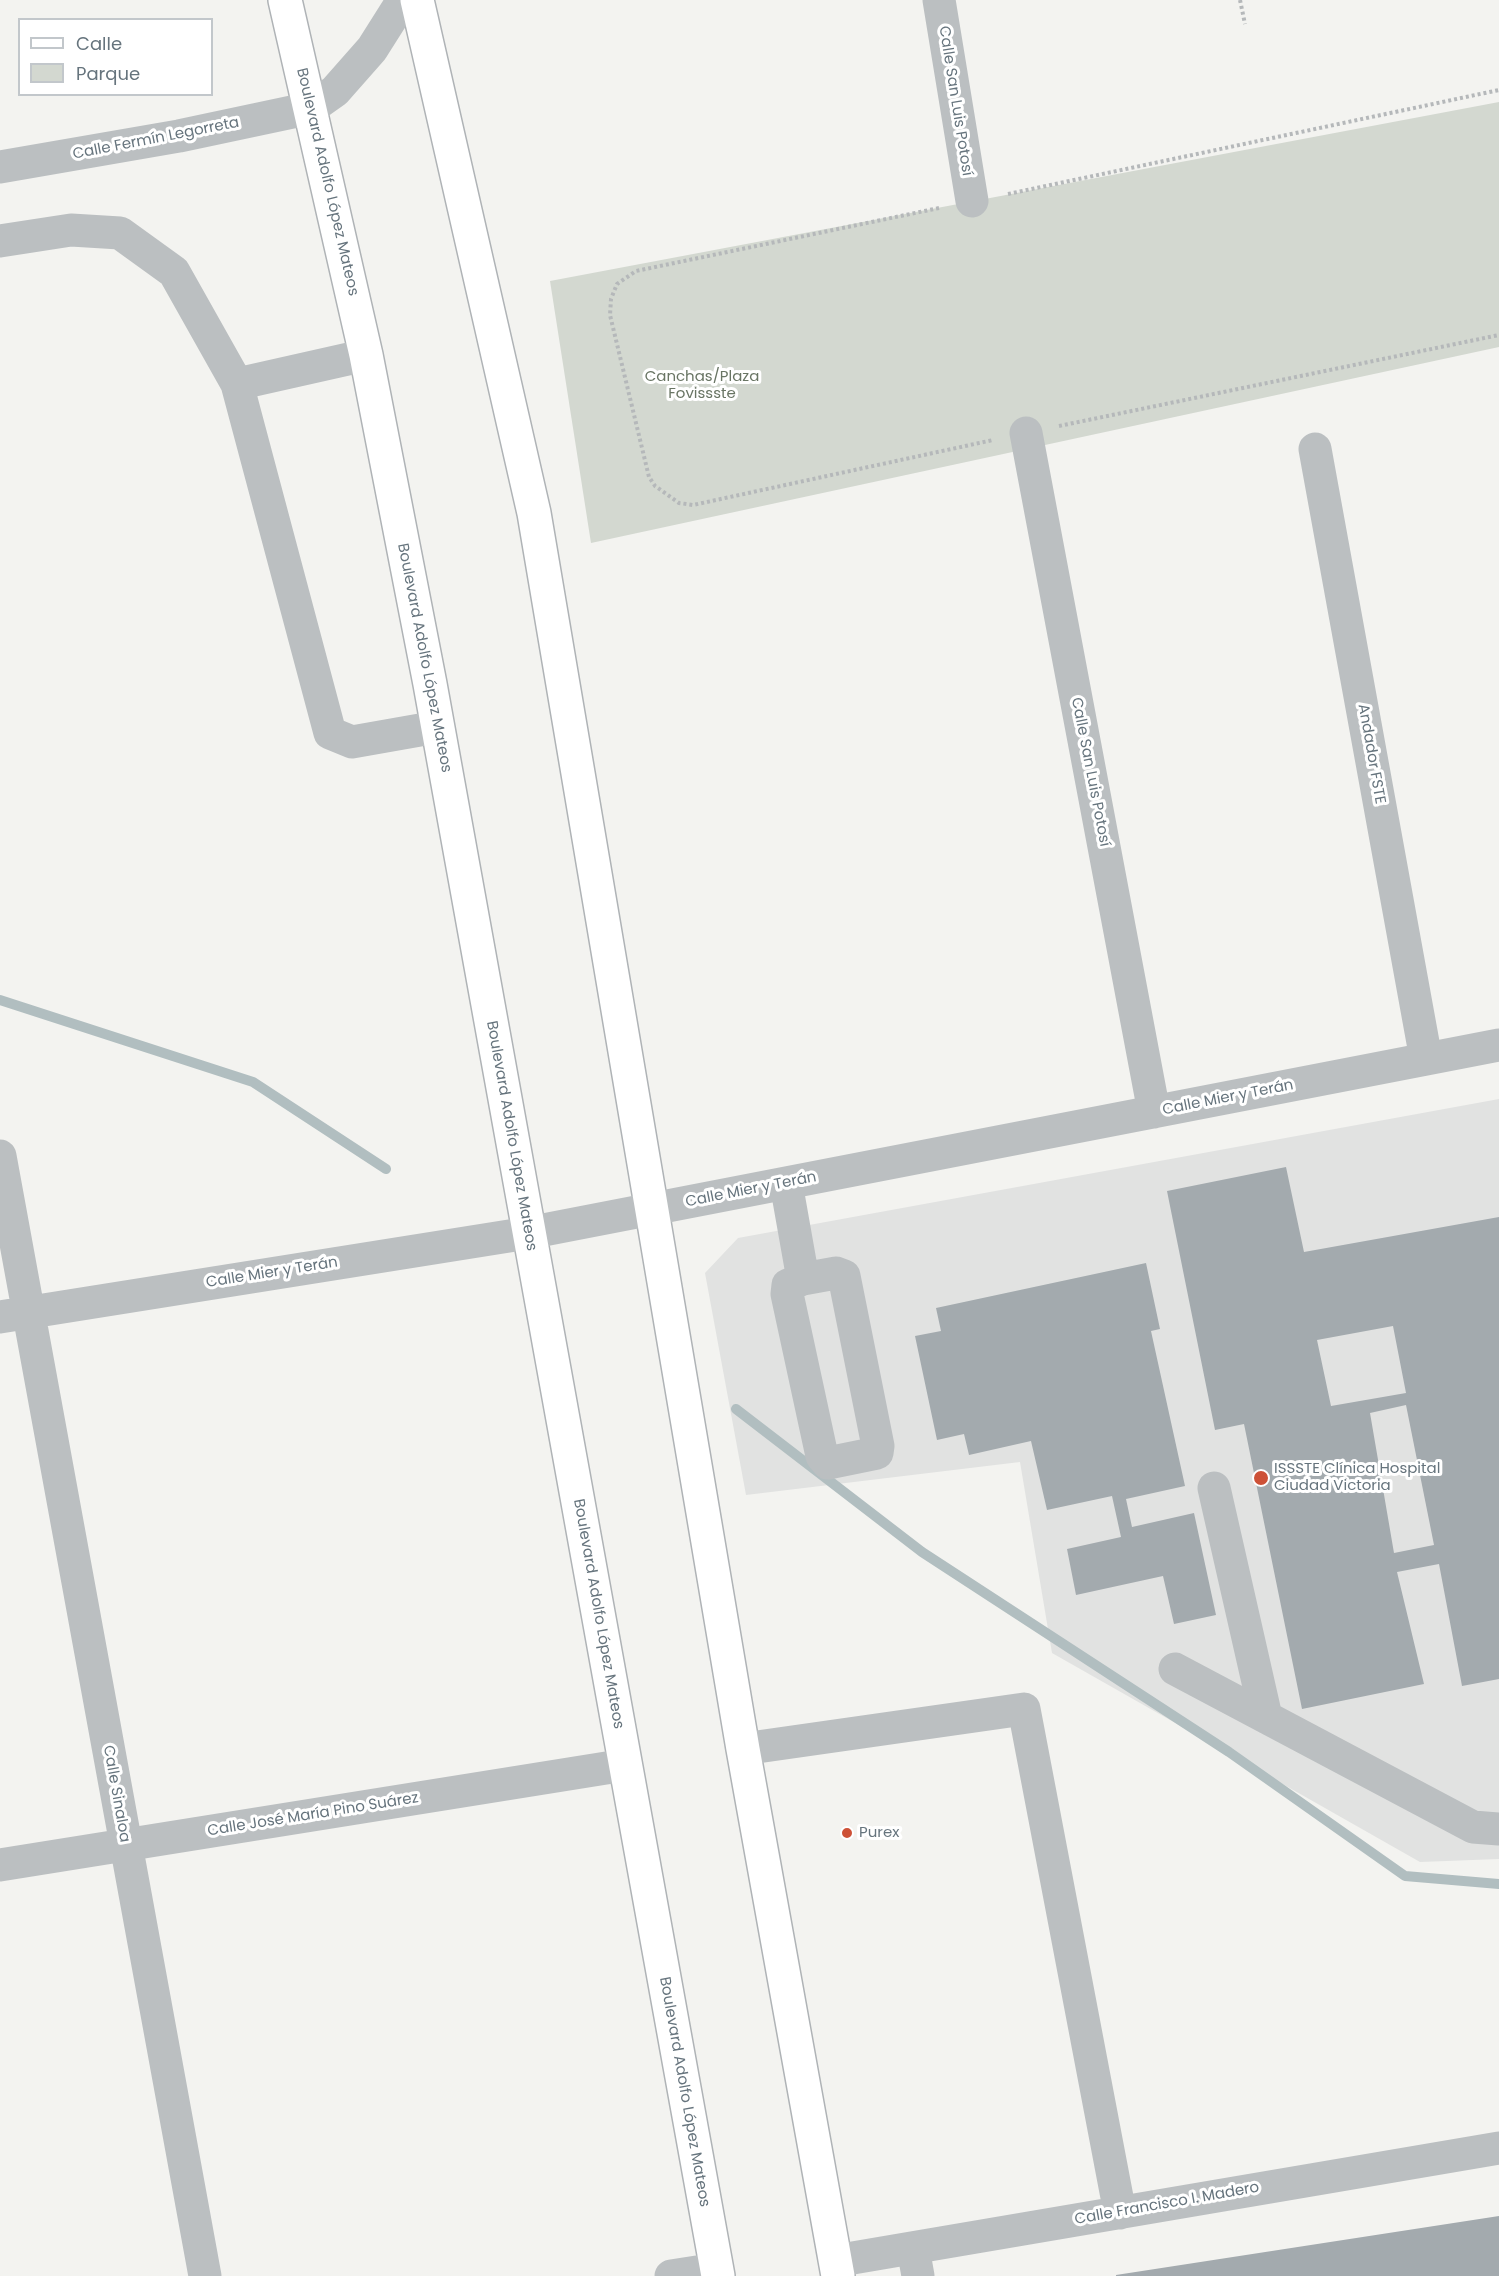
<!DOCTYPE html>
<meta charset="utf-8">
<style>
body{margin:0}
#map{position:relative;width:1499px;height:2276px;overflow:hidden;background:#f3f3f0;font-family:Poppins,sans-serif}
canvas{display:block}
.legend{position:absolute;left:18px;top:18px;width:195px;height:78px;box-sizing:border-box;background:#fff;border:2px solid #c2c7cb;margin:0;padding:8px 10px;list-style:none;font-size:18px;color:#66747d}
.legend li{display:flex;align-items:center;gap:12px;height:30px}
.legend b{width:30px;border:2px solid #c2c7cb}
</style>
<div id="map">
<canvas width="1499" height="2276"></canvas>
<ul class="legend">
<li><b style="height:8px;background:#fff"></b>Calle</li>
<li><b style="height:16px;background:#d3d8d0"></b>Parque</li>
</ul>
</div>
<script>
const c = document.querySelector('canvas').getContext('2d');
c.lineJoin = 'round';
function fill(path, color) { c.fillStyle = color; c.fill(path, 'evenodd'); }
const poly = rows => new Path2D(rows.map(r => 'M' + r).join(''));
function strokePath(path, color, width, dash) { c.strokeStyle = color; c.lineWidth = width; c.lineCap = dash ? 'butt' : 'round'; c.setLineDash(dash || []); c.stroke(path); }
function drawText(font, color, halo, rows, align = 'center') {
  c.font = font + ' Poppins,sans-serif'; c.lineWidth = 6; c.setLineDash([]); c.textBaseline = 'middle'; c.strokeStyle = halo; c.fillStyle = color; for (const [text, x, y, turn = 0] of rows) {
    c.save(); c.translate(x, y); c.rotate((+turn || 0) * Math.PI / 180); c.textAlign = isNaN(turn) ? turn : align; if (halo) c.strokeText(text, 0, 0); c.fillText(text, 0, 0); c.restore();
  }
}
fill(poly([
 [1499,1099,1499,1859,1420,1862,1052,1653,1020,1462,746,1495,705,1273,738,1238]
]), '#e1e2e1');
fill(poly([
 [1499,102,1499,347,591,543,550,281]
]), '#d3d8d0');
strokePath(poly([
 [0,1000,253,1082,386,1169],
 [736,1409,922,1552,1229,1752,1405,1876,1499,1884]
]), '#b1bec0', 10);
fill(poly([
 [1286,1167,1304,1252,1499,1217,1499,1679,1462,1686,1439,1564,1397,1572,1424,1684,1302,1709,1244,1424,1215,1430,1167,1191],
 [1393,1326,1406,1393,1331,1406,1317,1340],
 [1406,1405,1434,1545,1394,1553,1370,1413],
 [1146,1263,1160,1329,1151,1331,1185,1486,1126,1499,1132,1527,1194,1513,1216,1615,1174,1624,1163,1576,1076,1595,1067,1549,1121,1537,1112,1496,1047,1510,1031,1441,969,1455,964,1434,937,1440,915,1336,941,1331,936,1308],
 [1499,2216,1499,2276,1116,2276,1116,2275]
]), '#a3aaae');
const major = poly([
 [285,0,366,355,430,684,718,2276],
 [417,0,534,513,743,1749,838,2276]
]);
strokePath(major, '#afb3b6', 36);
strokePath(poly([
 [1240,0,1245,24],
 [1008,194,1499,90],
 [939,208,636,271,617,284,611,299,610,315,649,477,655,486,679,503,693,505,993,440],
 [1059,426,1499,335]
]), '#b5b8ba', 4, [3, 3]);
strokePath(poly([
 [939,0,972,201],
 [0,167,179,136,311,108,335,91,372,49,403,0],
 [0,241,71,230,120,233,174,272,237,384,330,733,352,742,437,727],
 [237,384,366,355],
 [1026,433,1154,1112],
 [1315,449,1426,1059],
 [0,1156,205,2276],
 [786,1183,803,1279],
 [836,1273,844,1276,878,1446,877,1453,828,1463,822,1456,787,1294,788,1285,803,1279,836,1273],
 [0,1317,528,1233,1499,1045],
 [1214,1488,1266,1717],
 [1175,1669,1473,1827,1499,1829],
 [743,1749,1024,1709,1120,2213],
 [0,1865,625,1765],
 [913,2248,918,2276],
 [835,2261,1499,2148],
 [671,2276,716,2269]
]), '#bbbfc1', 33);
strokePath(major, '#fff', 33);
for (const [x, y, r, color] of [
 [1261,1478,8,"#cd5137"],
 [847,1833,6,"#cd5137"]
]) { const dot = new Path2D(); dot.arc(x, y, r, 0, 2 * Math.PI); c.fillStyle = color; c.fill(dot); strokePath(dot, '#fff', 2); }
drawText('15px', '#66747d', '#fff', [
 ["Calle San Luis Potosí",955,101,81],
 ["Calle Fermín Legorreta",156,139,-11],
 ["Boulevard Adolfo López Mateos",327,182,77],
 ["Boulevard Adolfo López Mateos",424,658,79],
 ["Andador FSTE",1371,754,80],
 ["Calle San Luis Potosí",1090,772,79],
 ["Calle Mier y Terán",1228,1098,-11],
 ["Boulevard Adolfo López Mateos",511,1136,80],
 ["Calle Mier y Terán",751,1190,-11],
 ["Calle Mier y Terán",272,1273,-9],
 ["Boulevard Adolfo López Mateos",598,1614,80],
 ["Calle Sinaloa",116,1794,80],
 ["Calle José María Pino Suárez",313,1815,-9],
 ["Boulevard Adolfo López Mateos",684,2092,80],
 ["Calle Francisco I. Madero",1167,2204,-10]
]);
drawText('15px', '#697564', '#fff', [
 ["Canchas/Plaza",702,377],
 ["Fovissste",702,394]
]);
drawText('15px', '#66747d', '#fff', [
 ["ISSSTE Clínica Hospital",1274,1469],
 ["Ciudad Victoria",1274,1486],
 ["Purex",859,1833]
], 'left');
</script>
